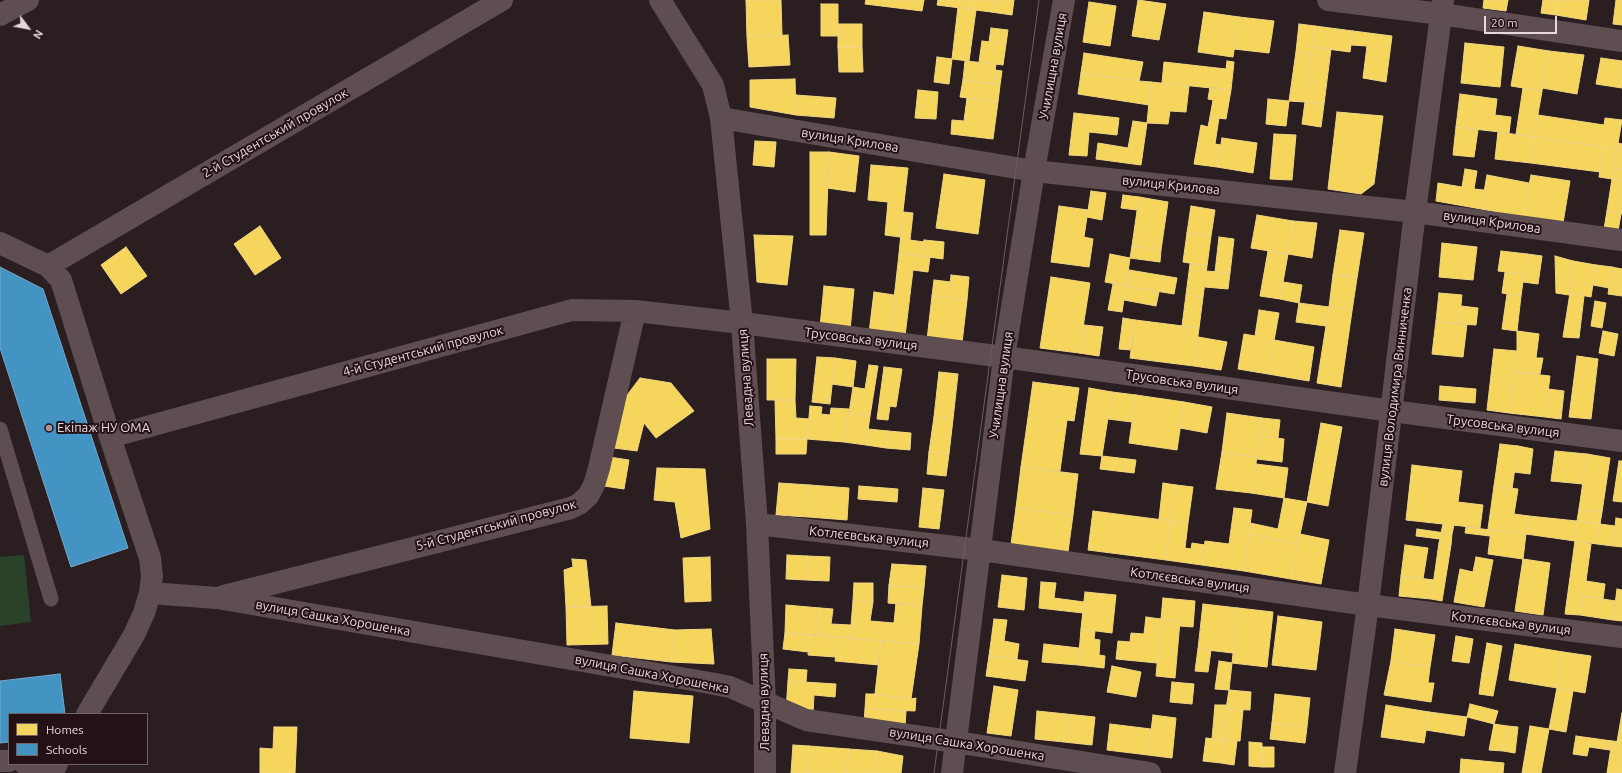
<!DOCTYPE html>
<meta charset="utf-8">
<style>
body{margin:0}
#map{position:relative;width:1622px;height:773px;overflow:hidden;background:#2a1e21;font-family:Ubuntu,sans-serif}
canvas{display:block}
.legend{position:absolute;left:8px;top:713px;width:140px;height:52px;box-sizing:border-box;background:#241116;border:1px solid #726165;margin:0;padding:5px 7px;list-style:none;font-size:12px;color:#e6d8db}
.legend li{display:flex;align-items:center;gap:8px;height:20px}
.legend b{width:20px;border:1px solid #726165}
.north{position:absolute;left:8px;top:8px;width:40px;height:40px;-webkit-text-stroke:3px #241116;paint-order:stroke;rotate:122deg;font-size:11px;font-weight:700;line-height:16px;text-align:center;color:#e6d8db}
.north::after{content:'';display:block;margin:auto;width:14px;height:18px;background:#e6d8db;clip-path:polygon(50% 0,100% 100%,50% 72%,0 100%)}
.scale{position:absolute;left:1484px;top:16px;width:73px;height:18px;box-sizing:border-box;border:2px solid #e6d8db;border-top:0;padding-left:5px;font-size:12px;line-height:14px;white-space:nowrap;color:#e6d8db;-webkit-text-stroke:3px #241116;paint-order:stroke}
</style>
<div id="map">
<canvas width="1622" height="773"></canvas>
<ul class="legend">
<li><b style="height:11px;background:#f6d55c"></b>Homes</li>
<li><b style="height:11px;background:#4393c3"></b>Schools</li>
</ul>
<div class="north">N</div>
<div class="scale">20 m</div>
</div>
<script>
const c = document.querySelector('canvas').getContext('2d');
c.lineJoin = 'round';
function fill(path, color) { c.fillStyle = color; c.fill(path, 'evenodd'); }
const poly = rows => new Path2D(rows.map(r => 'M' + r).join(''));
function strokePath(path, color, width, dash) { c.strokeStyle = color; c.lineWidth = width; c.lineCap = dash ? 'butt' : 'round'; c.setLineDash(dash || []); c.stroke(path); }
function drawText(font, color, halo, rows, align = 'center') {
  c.font = font + ' Ubuntu,sans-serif'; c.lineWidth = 4; c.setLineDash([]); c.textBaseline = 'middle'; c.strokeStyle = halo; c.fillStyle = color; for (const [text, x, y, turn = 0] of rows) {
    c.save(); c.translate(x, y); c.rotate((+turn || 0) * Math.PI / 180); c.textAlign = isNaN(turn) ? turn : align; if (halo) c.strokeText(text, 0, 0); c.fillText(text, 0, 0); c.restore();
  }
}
fill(poly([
 [24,555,31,622,0,626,0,557]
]), '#2a4229');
const homes = poly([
 [746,0,781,0,782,35,747,37,746,0],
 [866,0,924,0,922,11,865,4,866,0],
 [938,0,969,0,968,9,937,5,938,0],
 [969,0,993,0,991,12,968,9,969,0],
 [993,0,1014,0,1012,15,991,12,993,0],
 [1138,0,1166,4,1159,40,1132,36,1138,0],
 [1484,0,1508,0,1506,11,1483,8,1484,0],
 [1543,0,1558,0,1556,15,1541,13,1543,0],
 [1558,0,1589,0,1586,20,1556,15,1558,0],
 [1616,0,1622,0,1622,25,1613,24,1616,0],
 [1089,2,1116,6,1110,46,1083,42,1089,2],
 [821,4,838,4,838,36,821,36,821,4],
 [958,7,976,10,969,61,952,59,958,7],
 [1204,12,1239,17,1233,57,1198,52,1204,12],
 [1239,17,1274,21,1269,53,1234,49,1239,17],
 [838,24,862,24,862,47,838,47,838,24],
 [1299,24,1315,26,1311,54,1296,52,1299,24],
 [1315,26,1353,31,1350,52,1312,47,1315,26],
 [991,28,1008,30,1006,44,989,42,991,28],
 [1353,31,1392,36,1386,82,1363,78,1367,46,1351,45,1353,31],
 [788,35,790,65,749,67,747,37,788,35],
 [982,41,1006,44,1003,65,979,62,982,41],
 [1465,43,1504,47,1500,87,1461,83,1465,43],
 [1518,46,1549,51,1542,91,1511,86,1518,46],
 [838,47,862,47,863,72,839,72,838,47],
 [1312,47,1331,49,1324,104,1305,102,1312,47],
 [1549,51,1584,55,1577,94,1542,88,1549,51],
 [1296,52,1311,54,1305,102,1289,101,1296,52],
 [1084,53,1143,62,1139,81,1081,73,1084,53],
 [937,57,952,59,949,84,934,82,937,57],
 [1601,58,1622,61,1622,88,1596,84,1601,58],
 [965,61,996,64,993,84,963,80,965,61],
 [1227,61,1234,62,1231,90,1162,83,1164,62,1226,69,1227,61],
 [995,70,1002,71,1000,85,993,84,995,70],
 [1081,73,1139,81,1151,82,1149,105,1078,94,1081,73],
 [795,79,796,115,750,107,750,80,795,79],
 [963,80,1000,85,998,102,960,97,963,80],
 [1151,82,1189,86,1186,112,1170,111,1168,124,1147,123,1151,82],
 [1210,87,1231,90,1226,119,1210,117,1213,100,1208,99,1210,87],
 [1523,88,1542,91,1534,137,1516,134,1523,88],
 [918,90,938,92,936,119,915,118,918,90],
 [1460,94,1497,99,1495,115,1511,117,1509,133,1456,127,1460,94],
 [796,95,836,98,834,118,796,115,796,95],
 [967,98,998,102,993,139,951,134,952,120,964,121,967,98],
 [1268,99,1289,101,1286,126,1266,124,1268,99],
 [1305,102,1324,104,1321,127,1302,124,1305,102],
 [1337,112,1383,116,1374,184,1361,194,1328,189,1337,112],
 [1074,113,1119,118,1117,135,1089,132,1087,156,1069,155,1074,113],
 [1538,115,1604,125,1605,118,1622,120,1617,149,1534,137,1538,115],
 [1210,117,1219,118,1215,144,1221,145,1217,167,1194,164,1201,125,1208,127,1210,117],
 [1133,121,1147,123,1141,165,1096,159,1098,143,1128,148,1133,121],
 [1456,127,1478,130,1474,157,1453,155,1456,127],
 [1498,132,1534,137,1531,163,1495,159,1498,132],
 [1274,134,1296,135,1292,180,1270,179,1274,134],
 [1534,137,1603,147,1600,172,1531,163,1534,137],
 [1222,138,1257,143,1253,173,1217,167,1222,138],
 [755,141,776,142,774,167,753,165,755,141],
 [1618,143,1622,144,1622,170,1614,168,1618,143],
 [1603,147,1617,149,1612,179,1599,177,1603,147],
 [810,152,829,152,826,235,810,235,810,152],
 [829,152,859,156,855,192,827,188,829,152],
 [871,165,908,168,900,237,885,235,888,202,868,200,871,165],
 [1614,168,1622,170,1622,181,1612,179,1614,168],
 [1465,169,1477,171,1474,189,1484,190,1481,209,1436,201,1438,183,1462,187,1465,169],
 [944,174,985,180,978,234,936,228,944,174],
 [1487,175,1529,183,1523,217,1481,209,1487,175],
 [1531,175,1570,181,1563,223,1523,217,1531,175],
 [1612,179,1622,181,1622,214,1607,211,1612,179],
 [1091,191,1106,193,1102,220,1087,217,1091,191],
 [1123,195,1139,197,1137,210,1121,208,1123,195],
 [1139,197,1168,202,1161,250,1132,246,1139,197],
 [1059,206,1088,210,1084,237,1093,239,1089,267,1051,262,1059,206],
 [1191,206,1215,210,1211,236,1187,233,1191,206],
 [1607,211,1621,214,1618,231,1604,229,1607,211],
 [903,212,913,213,910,240,924,242,922,256,899,254,903,212],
 [1257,215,1293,221,1288,254,1251,248,1257,215],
 [1293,221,1317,223,1312,258,1288,254,1293,221],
 [260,226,281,258,255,275,234,244,260,226],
 [1340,230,1364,233,1357,278,1333,275,1340,230],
 [1187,233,1211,236,1207,266,1183,262,1187,233],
 [754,235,793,236,787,285,757,282,754,235],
 [1219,237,1234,239,1230,273,1215,272,1219,237],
 [924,240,944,242,943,259,922,256,924,240],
 [1442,243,1477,247,1473,280,1439,277,1442,243],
 [1132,246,1161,250,1160,262,1130,258,1132,246],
 [126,247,147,276,121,294,101,265,126,247],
 [1268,251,1288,254,1280,299,1260,296,1268,251],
 [1501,251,1527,254,1524,274,1498,271,1501,251],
 [899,254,930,257,928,272,913,270,905,336,890,335,899,254],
 [1110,254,1130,258,1126,286,1105,282,1110,254],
 [1527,254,1542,256,1538,284,1523,282,1527,254],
 [1555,256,1573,261,1569,295,1556,293,1555,256],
 [1573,261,1596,265,1591,297,1570,293,1573,261],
 [1190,264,1207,266,1203,297,1186,295,1190,264],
 [1596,265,1612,267,1609,288,1593,285,1596,265],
 [1612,267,1622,269,1622,296,1608,294,1612,267],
 [1129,270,1177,278,1174,294,1126,286,1129,270],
 [1206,271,1230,273,1228,289,1205,287,1206,271],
 [1505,272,1524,274,1521,296,1502,293,1505,272],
 [951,275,969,277,967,300,949,298,951,275],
 [1333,275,1357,278,1352,311,1329,307,1333,275],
 [1051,277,1090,283,1079,353,1040,348,1051,277],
 [934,280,951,282,949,298,932,296,934,280],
 [1283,282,1302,285,1299,303,1280,299,1283,282],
 [1113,284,1126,286,1122,312,1108,310,1113,284],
 [824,286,854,289,850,330,820,327,824,286],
 [1126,286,1159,292,1156,306,1124,300,1126,286],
 [874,292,894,295,890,335,869,333,874,292],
 [1439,293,1462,295,1459,324,1436,321,1439,293],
 [1570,293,1584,296,1579,338,1563,337,1570,293],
 [1507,294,1521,296,1517,331,1502,329,1507,294],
 [1186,295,1203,297,1199,328,1182,326,1186,295],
 [932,296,967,300,962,343,927,340,932,296],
 [1595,301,1606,303,1602,328,1591,326,1595,301],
 [1299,303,1329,307,1326,326,1296,322,1299,303],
 [1461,306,1478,308,1476,325,1459,324,1461,306],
 [1329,307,1352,311,1341,387,1317,383,1329,307],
 [1259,310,1279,313,1268,374,1238,369,1244,334,1255,336,1259,310],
 [1123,318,1135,320,1132,350,1119,349,1123,318],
 [1135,320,1199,328,1194,366,1130,358,1135,320],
 [1436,321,1467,324,1463,357,1432,354,1436,321],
 [1084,325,1103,327,1099,356,1079,353,1084,325],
 [1517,331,1539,334,1536,358,1543,358,1540,374,1514,372,1517,351,1517,331],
 [1603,331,1618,334,1614,356,1599,353,1603,331],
 [1198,337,1227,342,1221,370,1194,366,1198,337],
 [1274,340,1314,347,1309,381,1268,374,1274,340],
 [1494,349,1517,351,1509,413,1487,410,1494,349],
 [1577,356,1598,359,1591,419,1569,417,1577,356],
 [817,357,835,358,830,404,812,402,817,357],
 [835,358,856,361,853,387,832,384,835,358],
 [767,359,796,359,795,400,767,400,767,359],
 [869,365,878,366,870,416,849,413,853,387,865,389,869,365],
 [884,367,902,369,896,407,890,406,888,420,877,419,884,367],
 [939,372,958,374,953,419,934,417,939,372],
 [1514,372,1550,376,1545,417,1509,413,1514,372],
 [640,378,671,383,694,411,656,438,644,423,637,451,614,448,624,399,640,378],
 [1033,382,1079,388,1074,421,1067,420,1060,471,1021,467,1033,382],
 [1440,386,1476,389,1475,403,1439,400,1440,386],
 [1089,388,1112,392,1102,456,1080,454,1089,388],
 [1548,389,1564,391,1561,419,1545,417,1548,389],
 [1112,392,1136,395,1132,422,1108,419,1112,392],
 [1136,395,1184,402,1177,450,1129,443,1136,395],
 [775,400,795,400,796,418,809,419,807,439,776,439,775,400],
 [1184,402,1212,407,1207,433,1180,428,1184,402],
 [810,406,822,407,821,414,830,415,831,408,849,409,844,442,807,439,810,406],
 [849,413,870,416,866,445,844,442,849,413],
 [1227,413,1262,418,1257,457,1222,452,1227,413],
 [934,417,953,419,949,454,929,452,934,417],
 [1262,418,1280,420,1278,438,1260,436,1262,418],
 [1321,423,1342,427,1328,506,1307,502,1321,423],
 [868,429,888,431,886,448,866,445,868,429],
 [888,431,911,433,910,450,886,448,888,431],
 [1260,436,1284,439,1282,462,1257,459,1260,436],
 [776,439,807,439,806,454,776,454,776,439],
 [1500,444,1518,446,1512,489,1494,486,1500,444],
 [1518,446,1533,449,1530,474,1514,472,1518,446],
 [1555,451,1587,454,1583,484,1551,481,1555,451],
 [929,452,949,454,946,476,927,474,929,452],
 [1222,452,1257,457,1251,493,1216,489,1222,452],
 [1587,454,1610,458,1602,512,1579,509,1587,454],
 [1102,456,1136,460,1134,473,1100,469,1102,456],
 [609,457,629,460,624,489,604,486,609,457],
 [1619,461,1622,461,1622,502,1613,501,1619,461],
 [1256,464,1288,468,1284,498,1251,493,1256,464],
 [1412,465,1462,471,1458,502,1483,505,1480,528,1406,520,1412,465],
 [1021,467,1078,474,1073,515,1016,508,1021,467],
 [657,468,705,469,710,529,681,538,675,502,654,500,657,468],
 [779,483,810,485,808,517,776,515,779,483],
 [1163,483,1176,485,1171,521,1159,519,1163,483],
 [810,485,849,488,847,520,808,517,810,485],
 [1176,485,1193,487,1188,523,1171,521,1176,485],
 [859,486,898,489,897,502,858,499,859,486],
 [1494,486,1518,489,1514,514,1529,516,1526,534,1488,529,1494,486],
 [923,488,944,490,939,529,919,527,923,488],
 [1284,498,1307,502,1298,544,1249,534,1250,523,1278,529,1284,498],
 [1016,508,1073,515,1068,552,1011,544,1016,508],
 [1234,508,1252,510,1244,571,1202,565,1205,541,1229,544,1234,508],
 [1579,509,1602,512,1600,524,1577,521,1579,509],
 [1093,511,1171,521,1166,560,1088,550,1093,511],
 [1529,516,1577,521,1575,541,1526,534,1529,516],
 [1616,518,1622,519,1622,547,1613,546,1616,518],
 [1171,521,1188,523,1185,548,1191,549,1192,543,1205,545,1202,565,1166,560,1171,521],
 [1577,521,1600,524,1597,544,1575,541,1577,521],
 [1443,524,1454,525,1452,534,1441,533,1443,524],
 [1600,524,1615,526,1613,546,1597,544,1600,524],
 [1466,527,1491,530,1490,536,1465,533,1466,527],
 [1417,529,1452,534,1451,545,1439,543,1440,539,1416,536,1417,529],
 [1491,530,1526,534,1523,559,1488,554,1491,530],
 [1249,534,1298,544,1291,579,1244,571,1249,534],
 [1300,534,1329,540,1321,584,1291,579,1300,534],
 [1575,541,1591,544,1586,581,1605,584,1603,599,1582,596,1580,615,1565,614,1575,541],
 [1439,543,1451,545,1442,601,1431,599,1439,543],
 [1405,545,1428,548,1423,579,1401,576,1405,545],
 [787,555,807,556,806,580,786,579,787,555],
 [807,556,830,557,829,581,806,580,807,556],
 [710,557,711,601,685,602,683,558,710,557],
 [1476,557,1493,560,1484,607,1454,602,1460,569,1473,572,1476,557],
 [572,559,586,560,591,607,566,607,564,570,573,567,572,559],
 [1523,559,1550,563,1543,615,1515,611,1523,559],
 [892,564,926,566,924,588,889,585,892,564],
 [1002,575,1027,578,1024,610,998,607,1002,575],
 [1401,576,1434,580,1431,599,1399,596,1401,576],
 [1041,582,1056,583,1054,598,1084,602,1083,613,1039,608,1041,582],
 [854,583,873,583,873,602,853,601,854,583],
 [889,585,924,588,922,606,888,603,889,585],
 [1617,589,1622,590,1622,621,1613,620,1617,589],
 [1085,592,1116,595,1112,633,1081,629,1085,592],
 [1582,596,1616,601,1613,620,1580,615,1582,596],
 [1163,598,1195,601,1193,627,1180,626,1180,621,1161,619,1163,598],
 [853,601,873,602,870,621,894,623,896,603,922,606,919,644,850,638,853,601],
 [1203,604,1238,608,1233,653,1198,649,1203,604],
 [786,605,820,608,818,635,785,633,786,605],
 [607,606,608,644,567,645,566,607,607,606],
 [820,608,833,609,831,624,851,625,850,638,818,635,820,608],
 [1238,608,1273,612,1267,667,1232,663,1238,608],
 [1278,616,1322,622,1316,670,1272,665,1278,616],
 [1146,617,1161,619,1157,663,1116,659,1118,641,1130,642,1131,633,1144,634,1146,617],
 [994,619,1007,620,1004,641,1019,644,1017,659,989,656,994,619],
 [1161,619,1180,621,1175,678,1156,676,1161,619],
 [616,623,675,630,671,662,612,655,616,623],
 [711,629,714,664,671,662,675,630,711,629],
 [1081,629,1095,631,1094,639,1100,640,1099,655,1105,656,1104,668,1078,665,1081,629],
 [1395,629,1435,635,1430,667,1391,661,1395,629],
 [785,633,810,635,808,652,783,649,785,633],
 [810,635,838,637,835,657,808,655,810,635],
 [1456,636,1473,639,1469,663,1452,661,1456,636],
 [838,637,881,641,879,665,835,661,838,637],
 [881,641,919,644,911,699,875,694,881,641],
 [1487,643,1502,646,1497,675,1482,673,1487,643],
 [1044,644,1079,648,1078,665,1042,662,1044,644],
 [1515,644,1563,652,1557,688,1509,680,1515,644],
 [1198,649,1211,650,1208,672,1195,671,1198,649],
 [1563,652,1591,656,1585,693,1557,688,1563,652],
 [989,656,1028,661,1025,681,986,676,989,656],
 [1219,661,1232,663,1229,690,1215,689,1219,661],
 [1391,661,1430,667,1428,683,1434,683,1431,702,1384,695,1391,661],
 [1112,666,1141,672,1136,697,1107,692,1112,666],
 [789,669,807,670,806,682,788,681,789,669],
 [1482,673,1497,675,1493,696,1479,694,1482,673],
 [788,681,836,684,835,697,814,695,813,713,786,711,788,681],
 [1172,682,1194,684,1192,704,1170,702,1172,682],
 [994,686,1018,690,1011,736,987,733,994,686],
 [1557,688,1573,691,1566,732,1549,729,1557,688],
 [1229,690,1251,692,1250,710,1226,709,1229,690],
 [634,691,693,696,689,743,630,738,634,691],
 [866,694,875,694,911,699,916,698,915,711,865,709,866,694],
 [1275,694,1310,698,1307,727,1272,723,1275,694],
 [1470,704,1498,711,1494,724,1467,717,1470,704],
 [1215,705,1226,705,1223,740,1212,739,1215,705],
 [1386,705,1429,712,1424,743,1381,737,1386,705],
 [865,709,906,711,905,726,864,723,865,709],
 [1226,709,1243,710,1240,741,1223,740,1226,709],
 [1037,711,1066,714,1064,742,1035,739,1037,711],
 [1429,712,1467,717,1464,736,1426,730,1429,712],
 [1622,713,1622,742,1617,742,1622,713],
 [1066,714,1095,717,1092,745,1064,742,1066,714],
 [1153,715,1176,718,1172,758,1148,755,1153,715],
 [1272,723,1307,727,1305,743,1270,739,1272,723],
 [1110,724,1151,729,1148,755,1107,750,1110,724],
 [1494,724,1507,726,1503,751,1489,750,1494,724],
 [1507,726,1518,727,1515,753,1503,751,1507,726],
 [1530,726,1549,729,1541,773,1522,773,1530,726],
 [274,727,297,727,295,773,260,773,260,748,273,749,274,727],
 [1576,736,1612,741,1610,750,1589,747,1587,756,1573,754,1576,736],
 [1206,738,1223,740,1221,763,1203,761,1206,738],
 [1223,740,1237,741,1234,765,1221,763,1223,740],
 [1612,741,1622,742,1622,773,1607,773,1612,741],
 [1249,742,1262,743,1262,767,1249,766,1249,742],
 [793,745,809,746,807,773,791,773,793,745],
 [809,746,849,749,847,773,807,773,809,746],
 [1262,747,1274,747,1274,767,1262,767,1262,747],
 [849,749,877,751,873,773,847,773,849,749],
 [877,751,903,756,901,773,873,773,877,751],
 [1461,759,1504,763,1503,773,1460,773,1461,759]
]);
fill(homes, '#f6d55c');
strokePath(homes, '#f1d682', 1);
const schools = poly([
 [0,267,43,289,128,548,71,567,0,348,0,267],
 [60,674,65,714,9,714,9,742,0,743,0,681,60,674]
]);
fill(schools, '#4393c3');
strokePath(schools, '#74a8ca', 1);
strokePath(poly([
 [0,429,51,599]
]), '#5e4e52', 15);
strokePath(poly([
 [660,0,713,85,721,118,742,323,757,524,765,704,765,773],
 [1328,0,1441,14,1622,41],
 [0,15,28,0],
 [721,118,1034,171,1415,212,1622,240],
 [0,243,48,266,61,280,110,437,150,558,152,576,150,593,144,613,134,635,87,714],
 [48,266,502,0],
 [110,437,572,310,635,311,742,323,1004,357,1392,411,1622,441],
 [757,524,981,550,1368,605,1622,637],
 [150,593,217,598,710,683,730,687,806,720,956,742,1150,773],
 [224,596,571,508,579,504,588,496,594,485,599,468,635,311],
 [0,761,9,761],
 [25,764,37,773],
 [52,773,57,764],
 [952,773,1004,357,1034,171,1064,0],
 [1345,773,1368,605,1415,212,1443,0]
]), '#5e4e52', 22);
strokePath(poly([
 [934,773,1039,0]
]), '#6a5e61', 1);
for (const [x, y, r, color] of [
 [49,428,4,"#a4979a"]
]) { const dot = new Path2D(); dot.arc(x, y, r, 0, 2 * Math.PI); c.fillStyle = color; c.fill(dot); strokePath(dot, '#241116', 1.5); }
drawText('13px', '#e6d8db', '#241116', [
 ["Училищна вулиця",1053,66,-80],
 ["2-й Студентський провулок",275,133,-30],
 ["вулиця Крилова",850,140,9],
 ["вулиця Крилова",1171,185,6],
 ["вулиця Крилова",1492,222,8],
 ["Трусовська вулиця",861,339,7],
 ["4-й Студентський провулок",423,351,-15],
 ["Левадна вулиця",746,378,-94],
 ["Трусовська вулиця",1182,382,8],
 ["Училищна вулиця",1001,385,-82],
 ["вулиця Володимира Винниченка",1395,387,-83],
 ["Трусовська вулиця",1503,426,7],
 ["5-й Студентський провулок",496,525,-15],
 ["Котлєєвська вулиця",869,537,6],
 ["Котлєєвська вулиця",1190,580,8],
 ["вулиця Сашка Хорошенка",333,618,10],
 ["Котлєєвська вулиця",1511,623,7],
 ["вулиця Сашка Хорошенка",652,674,11],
 ["Левадна вулиця",764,702,-91],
 ["вулиця Сашка Хорошенка",967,744,9]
]);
drawText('13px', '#e6d8db', '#241116', [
 ["Екіпаж НУ ОМА",57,428]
], 'left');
</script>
